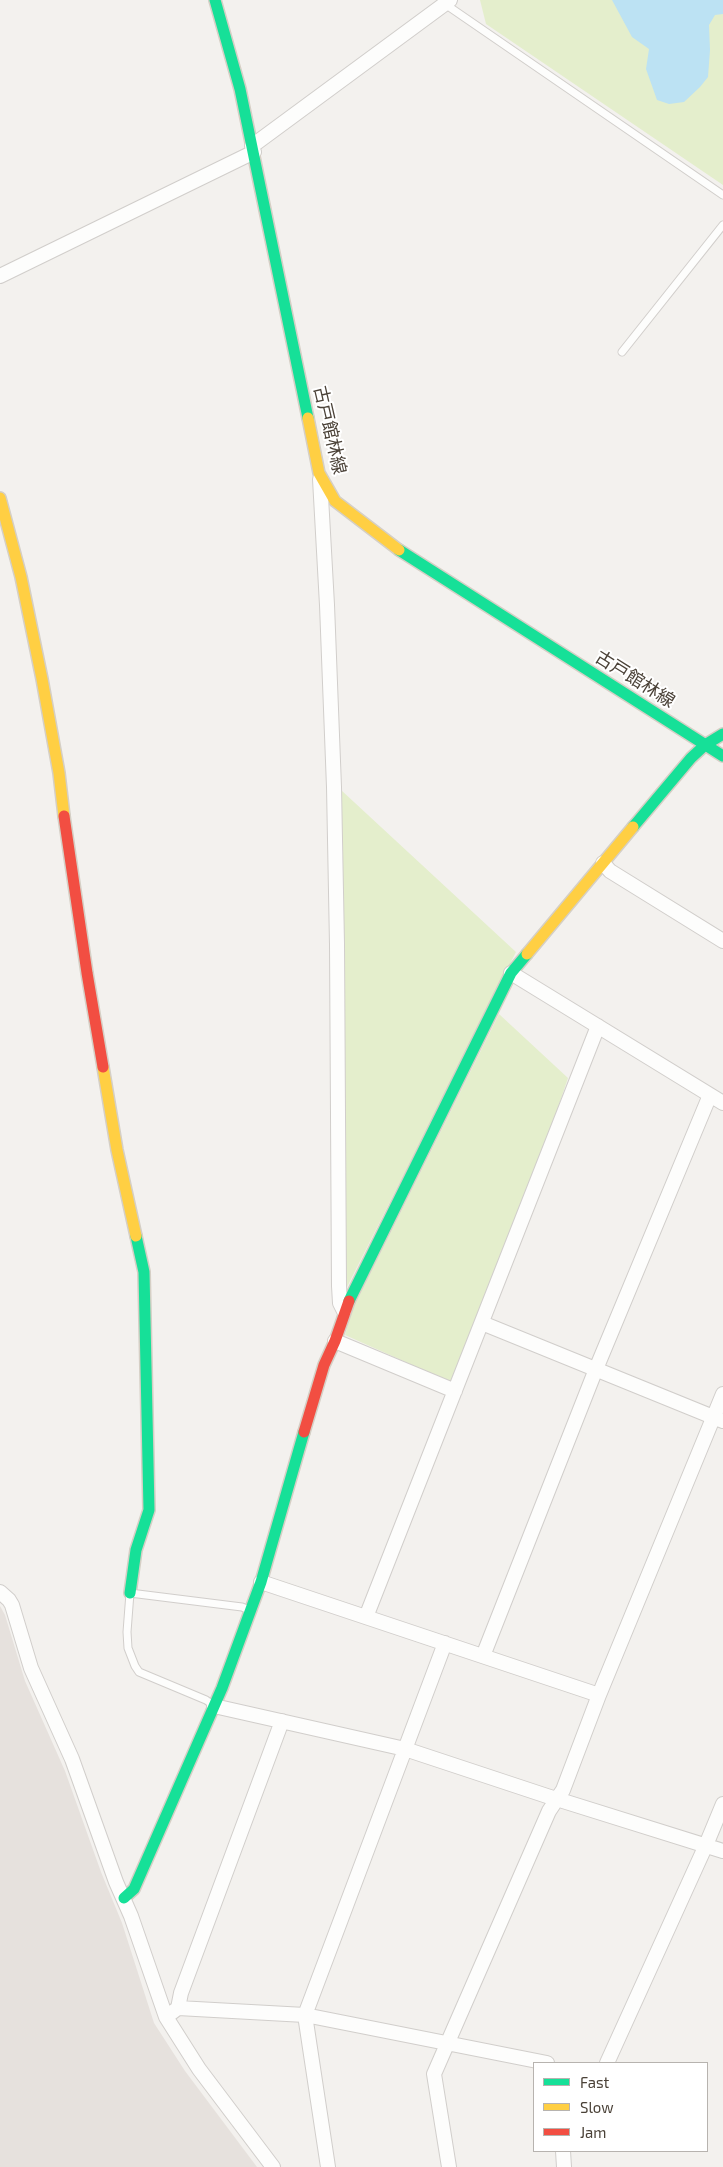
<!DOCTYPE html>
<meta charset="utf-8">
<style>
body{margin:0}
#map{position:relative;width:723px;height:2167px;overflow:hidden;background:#f3f1ee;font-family:"Exo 2",sans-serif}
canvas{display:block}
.legend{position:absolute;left:533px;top:2062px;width:175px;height:90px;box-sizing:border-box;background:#fff;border:1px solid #b7b3af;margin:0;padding:6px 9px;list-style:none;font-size:15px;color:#4b4238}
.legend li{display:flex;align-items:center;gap:10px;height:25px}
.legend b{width:25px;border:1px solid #b7b3af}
</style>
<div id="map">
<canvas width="723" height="2167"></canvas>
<ul class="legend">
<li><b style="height:6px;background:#16e098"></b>Fast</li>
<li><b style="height:6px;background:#ffcf43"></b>Slow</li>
<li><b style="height:6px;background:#f24e42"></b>Jam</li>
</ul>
</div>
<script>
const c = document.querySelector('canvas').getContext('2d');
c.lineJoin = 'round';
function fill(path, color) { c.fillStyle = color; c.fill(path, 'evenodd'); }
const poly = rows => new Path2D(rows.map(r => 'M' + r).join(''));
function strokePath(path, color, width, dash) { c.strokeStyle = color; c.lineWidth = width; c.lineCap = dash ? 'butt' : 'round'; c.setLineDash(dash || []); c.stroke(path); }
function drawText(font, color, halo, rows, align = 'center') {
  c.font = font + ' "Exo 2","Noto Sans JP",sans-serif'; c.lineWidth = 4; c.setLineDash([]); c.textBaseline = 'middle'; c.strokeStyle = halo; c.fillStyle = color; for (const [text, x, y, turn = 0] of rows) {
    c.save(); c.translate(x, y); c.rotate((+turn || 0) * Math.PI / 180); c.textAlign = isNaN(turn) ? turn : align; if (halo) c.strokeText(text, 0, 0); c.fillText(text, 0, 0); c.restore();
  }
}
fill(poly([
 [0,1606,5,1615,25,1681,65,1771,101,1872,122,1923,154,2023,185,2071,257,2167,0,2167]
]), '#e6e1dd');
fill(poly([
 [480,0,723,0,723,185,486,24],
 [341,790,516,952,345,1291],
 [499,1014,568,1078,508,1256,457,1385,345,1335,352,1310]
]), '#e4eecc');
fill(poly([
 [612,0,723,0,723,14,715,15,709,25,710,50,708,77,700,87,684,102,669,104,657,100,646,69,649,49,632,37]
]), '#bce2f3');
const lane = poly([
 [445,4,723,195],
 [622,352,723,225],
 [213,1705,206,1700,139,1672,135,1666,128,1648,127,1632,130,1593,242,1607,249,1610]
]);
const street = poly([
 [252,146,450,0],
 [0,276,254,152],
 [320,479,327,605,334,787,337,944,339,1286,340,1303,344,1311],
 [603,863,610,871,723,941],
 [511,973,723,1103],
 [482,1323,723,1421],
 [335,1341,455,1391],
 [261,1582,599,1695],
 [0,1592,9,1600,12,1605,31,1668,72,1759,116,1882,131,1916,166,2017,199,2069,273,2167],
 [366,1617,598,1026],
 [483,1656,596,1369,710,1095],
 [214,1706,405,1749,547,1796,723,1851],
 [178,2008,181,1993,282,1721],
 [166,2017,178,2008,305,2015,547,2063],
 [607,2063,706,1845,723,1804],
 [563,2151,564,2167],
 [328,2167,305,2015,445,1643],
 [449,2167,434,2074,549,1811,563,1790,599,1695,723,1394]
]);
const fast = poly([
 [215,0,240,89,308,418],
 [399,550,723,756],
 [633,827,691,758,705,745,723,734],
 [349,1301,511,973,527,954],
 [130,1593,136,1550,149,1510,144,1272,136,1236],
 [124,1898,134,1889,222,1688,261,1582,304,1432]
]);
const slow = poly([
 [308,418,319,473,335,501,399,550],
 [0,498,21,577,42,679,59,773,64,816],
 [527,954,633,827],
 [103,1067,117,1150,136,1236]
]);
const jam = poly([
 [64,816,87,973,103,1067],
 [304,1432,324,1365,335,1341,349,1301]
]);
strokePath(lane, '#d1cecb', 9);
strokePath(street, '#d1cecb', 16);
strokePath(fast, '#d5cfc5', 14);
strokePath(slow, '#d5cfc5', 14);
strokePath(jam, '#d5cfc5', 14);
strokePath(lane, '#fdfdfc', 7);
strokePath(street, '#fdfdfc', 14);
strokePath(fast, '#16e098', 11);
strokePath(slow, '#ffcf43', 11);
strokePath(jam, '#f24e42', 11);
drawText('18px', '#4b4238', '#fff', [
 ["古戸館林線",330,430,77],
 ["古戸館林線",635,679,32]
]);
</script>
